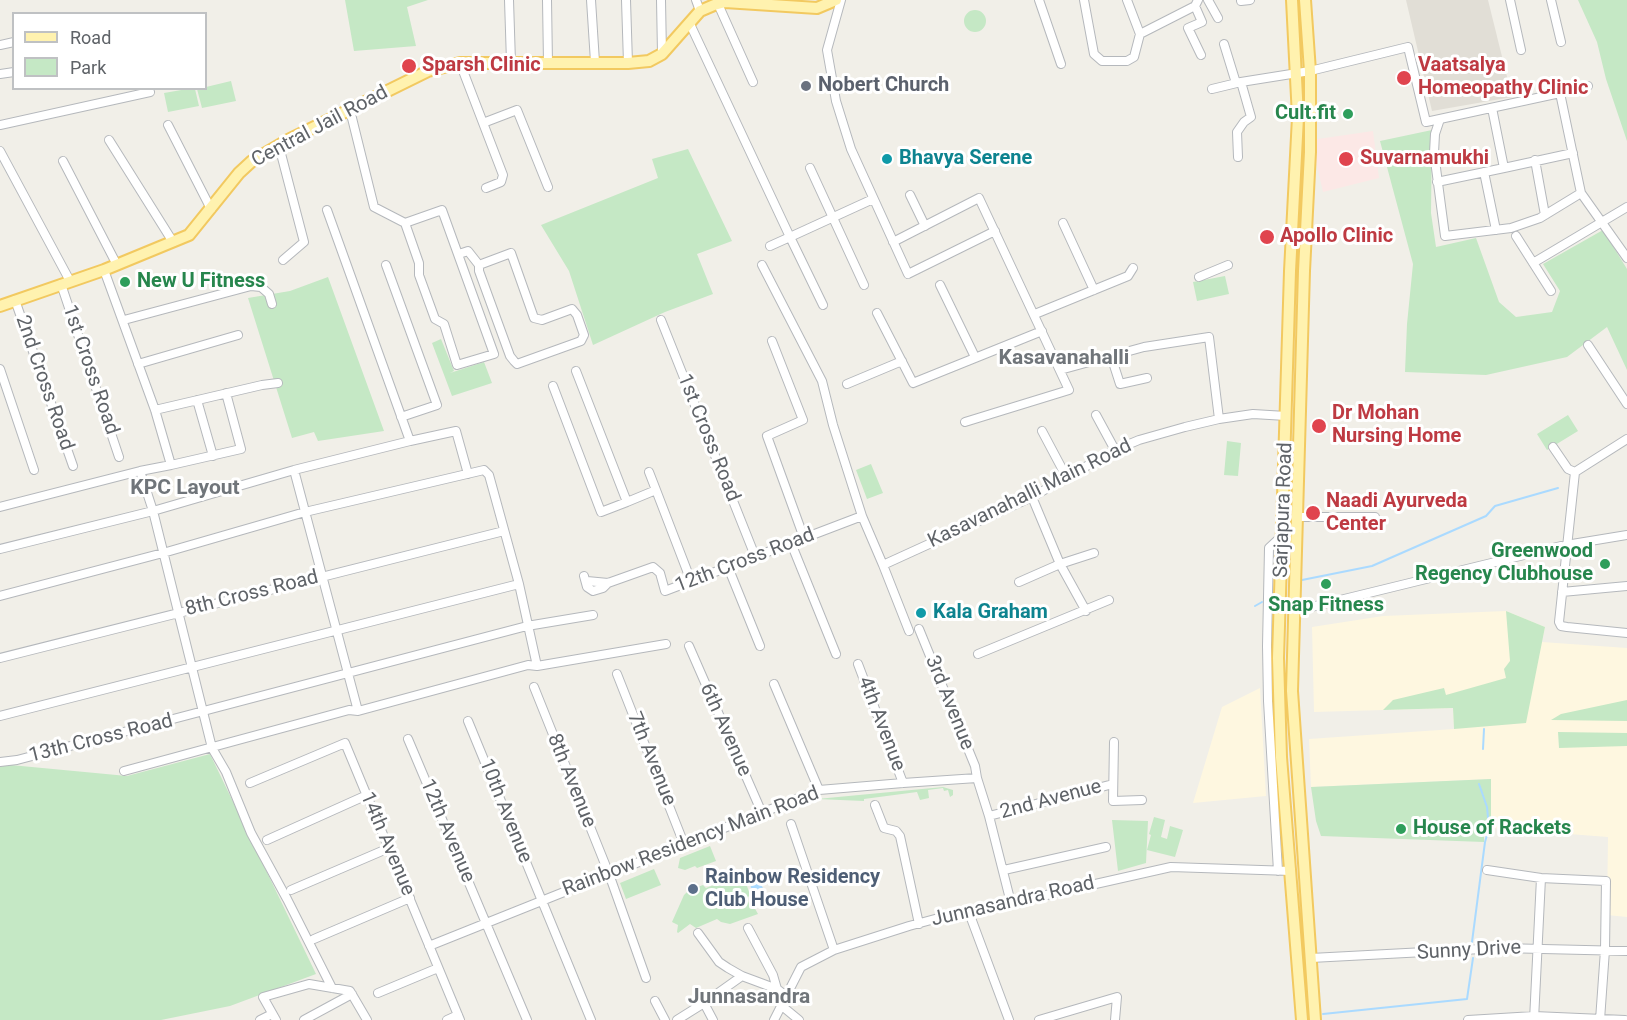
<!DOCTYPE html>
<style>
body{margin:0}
#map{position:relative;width:1627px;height:1020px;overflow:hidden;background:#f1efe8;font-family:Roboto,sans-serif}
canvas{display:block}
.legend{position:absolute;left:12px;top:12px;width:195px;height:78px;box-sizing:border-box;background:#fff;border:2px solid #bfc1c3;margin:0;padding:8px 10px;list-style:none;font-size:18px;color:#5f6368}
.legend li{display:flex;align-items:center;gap:12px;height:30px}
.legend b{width:30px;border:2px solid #bfc1c3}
</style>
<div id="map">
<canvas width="1627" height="1020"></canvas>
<ul class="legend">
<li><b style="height:8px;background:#fff2af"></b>Road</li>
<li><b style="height:16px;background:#c5e8c5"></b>Park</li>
</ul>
</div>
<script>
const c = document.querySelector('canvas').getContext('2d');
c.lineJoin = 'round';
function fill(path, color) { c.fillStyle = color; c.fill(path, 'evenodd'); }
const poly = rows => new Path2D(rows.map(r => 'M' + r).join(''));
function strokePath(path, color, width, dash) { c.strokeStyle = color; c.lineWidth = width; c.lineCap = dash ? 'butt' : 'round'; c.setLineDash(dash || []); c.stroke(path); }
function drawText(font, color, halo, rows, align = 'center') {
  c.font = font + ' Roboto,sans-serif'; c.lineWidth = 6; c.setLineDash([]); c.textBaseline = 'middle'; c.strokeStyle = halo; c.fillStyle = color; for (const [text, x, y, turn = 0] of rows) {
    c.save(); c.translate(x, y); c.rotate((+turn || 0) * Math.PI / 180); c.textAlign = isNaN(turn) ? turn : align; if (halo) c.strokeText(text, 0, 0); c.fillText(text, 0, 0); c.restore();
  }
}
fill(poly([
 [1506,611,1545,627,1542,642,1627,648,1627,917,1607,915,1608,837,1491,828,1491,779,1311,787,1309,739,1454,729,1453,708,1314,712,1312,627,1383,616],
 [1260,688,1266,796,1193,803,1222,707]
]), '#fef7e0');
fill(poly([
 [1406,0,1488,0,1512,97,1432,111]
]), '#e1ded6');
fill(poly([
 [1373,131,1379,178,1323,192,1311,140]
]), '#fce8e6');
fill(poly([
 [345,0,428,0,407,7,416,46,354,51],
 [1578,0,1627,0,1627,141,1606,79,1597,42],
 '964 21a11 11 0 1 1 22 0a11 11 0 1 1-22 0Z',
 [231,81,236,101,202,108,197,89,206,88,206,87],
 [187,89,195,89,199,106,168,112,164,93],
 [1432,130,1431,213,1436,247,1476,238,1499,302,1516,317,1552,312,1560,291,1543,264,1603,230,1627,269,1627,370,1607,327,1567,357,1486,375,1405,372,1407,324,1413,264,1380,141],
 [688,149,732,241,697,254,713,294,665,312,593,345,569,271,541,225,658,178,652,159],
 [1225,276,1229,294,1197,301,1193,282],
 [328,277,384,431,318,441,314,432,292,438,248,298,290,291],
 [441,339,454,371,450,373,484,362,492,383,452,396,432,343],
 [1568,415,1578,431,1547,450,1537,434],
 [1227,441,1241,443,1238,476,1224,475],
 [871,464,883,493,867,499,856,470],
 [1506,611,1545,627,1526,723,1454,729,1453,708,1383,710,1393,700,1444,688,1446,695,1506,678,1504,669,1510,661],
 [1627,700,1627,721,1551,720,1561,714],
 [1558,732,1627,733,1627,746,1559,748],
 [210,754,316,974,230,1006,161,1020,0,1020,0,764,127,776],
 [1491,779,1491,828,1484,824,1484,842,1321,836,1316,821,1311,787],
 [943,787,953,790,953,795,950,797,948,790,944,791,943,788,928,790,929,798,920,800,917,792,864,799,864,801,817,799],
 [1154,817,1165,820,1161,837,1167,839,1170,826,1183,830,1175,857,1147,850,1151,835,1149,834],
 [1112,820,1148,821,1146,863,1118,871],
 [710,846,716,861,697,868,695,866,685,870,678,868,680,858],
 [654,869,661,885,626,899,620,883],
 [734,880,747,886,750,895,747,898,749,904,753,905,758,914,730,924,721,922,717,919,696,928,690,924,678,933,677,932,678,925,672,922,684,895,689,890,703,885,706,888,716,884,724,885]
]), '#c5e8c5');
fill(poly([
 [753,874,756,881,761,884,768,899,767,904,762,907,755,906,750,891,751,887,747,877]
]), '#aadaff');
strokePath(poly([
 [1302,580,1372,566,1486,516,1495,506,1558,488],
 [1255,606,1262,602],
 [1483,749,1484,729],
 [1472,942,1485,842,1489,828,1487,807,1479,784],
 [1323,1014,1467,999,1473,958]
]), '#aadaff', 2);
const minor = poly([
 [509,0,511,62],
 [547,0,548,63],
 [591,0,595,62],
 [626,0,628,63],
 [661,0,662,54],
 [696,0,700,11],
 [841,0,827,50,836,101,851,149,908,274,995,231],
 [1039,0,1061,64],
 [1084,0,1094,54,1102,61,1127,61,1134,57,1140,34,1195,6,1198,0],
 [1127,0,1140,34],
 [1208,0,1218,18],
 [1510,0,1521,50],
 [1551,0,1561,42],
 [1241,1,1250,0],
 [718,4,753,82],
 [1195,6,1202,22,1188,28,1201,55],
 [690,24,790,237,873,199],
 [1224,44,1236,83],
 [0,45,14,42],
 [460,63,503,175,501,182,486,188],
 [0,74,14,72],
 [1212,89,1241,82,1310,71,1408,47,1426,122,1560,93,1581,193,1627,258],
 [1560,93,1588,86],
 [1492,108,1504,168,1573,153],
 [350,110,374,207,405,223,419,263,419,275,435,319,444,324,457,365,494,354,442,210,405,223],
 [1440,119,1435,134,1434,153,1445,236,1511,228,1540,218,1581,193],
 [483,123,517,110,548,187],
 [0,125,150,92],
 [168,125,211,209],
 [109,140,173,242],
 [279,146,304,242,283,260],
 [0,151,70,281],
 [1238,157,1237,132,1244,122,1251,117,1241,82],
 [1535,160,1545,215],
 [63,161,117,265],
 [810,168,864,285],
 [1484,172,1496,230],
 [1437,182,1504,168],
 [910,195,925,226],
 [327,210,410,441,456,431,468,474],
 [1063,223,1094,290],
 [1516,236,1551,291],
 [893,242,979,198,1069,390,965,422],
 [770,246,790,237,823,305],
 [511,253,534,318,542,320,572,309,577,315,584,335,581,341,517,364,514,361,510,356,479,271,479,265,511,253],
 [459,254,468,251,479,265],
 [1533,263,1627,207],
 [386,265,437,405,401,417],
 [762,265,822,381,833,425,862,516,883,565,1032,497,1115,450,1139,440,1185,427,1219,419,1253,414,1286,416],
 [104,270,155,410,171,465,241,449,226,393],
 [1199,277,1228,265],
 [61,284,119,457],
 [940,285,975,357],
 [15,300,73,466],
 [877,313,913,383,1042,331],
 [1035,314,1128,276,1133,268],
 [124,320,251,286,261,287,269,294,272,304],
 [661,320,755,556],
 [772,341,803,420,767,436,804,538],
 [1588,345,1627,404],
 [1111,356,1120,384,1147,378],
 [138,364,238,335],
 [0,369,34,470],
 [1060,370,1144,347,1209,337,1219,419],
 [576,371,627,502,656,490,691,581],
 [847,384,902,361],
 [553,386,601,512,627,502],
 [197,400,213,456],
 [155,410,262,385,278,383],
 [1096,415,1115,450],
 [1042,431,1067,478],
 [1627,439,1575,472,1559,622,1561,626,1567,627,1627,633],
 [1553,447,1568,469,1575,472],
 [294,470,358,711],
 [140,471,153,511,294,470,410,441],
 [649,472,656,490],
 [1032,497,1060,564,1086,611],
 [0,507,140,471,171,465],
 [1297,517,1375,517],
 [791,543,836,654],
 [1566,545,1627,535],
 [0,549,153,511,212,748,226,772,251,833,287,899,332,988],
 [883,565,909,631],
 [728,567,760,646],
 [584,576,587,587,593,591,603,588,608,583],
 [587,581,608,583,653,567,660,573,665,591,862,516],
 [1019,582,1060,564,1094,553],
 [1562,592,1627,586],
 [0,596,163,553,305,512,484,470,489,475,519,584,537,666],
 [1295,611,1561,546],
 [919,629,975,766,977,778],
 [689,646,762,813],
 [978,654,1109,600],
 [0,658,504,531],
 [858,664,903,783],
 [617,674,684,844],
 [774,684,819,790],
 [534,687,609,874,646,978],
 [0,716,519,584],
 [468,721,591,1020],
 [408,739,527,1020],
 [1114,742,1113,801,1142,800],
 [0,762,17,760,527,626,593,615],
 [124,771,349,710,358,711,528,665,537,666,666,644],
 [250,783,345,743,460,1020],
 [875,805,884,828,896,831,900,836,919,924],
 [989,816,1113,784],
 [791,824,834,950],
 [267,840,367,795],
 [1004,870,1106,847],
 [1487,870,1541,878,1606,881,1605,950,1600,1020],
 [1278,871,1268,701,1267,646,1269,548,1283,535],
 [291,890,389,848],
 [968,910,1009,1020],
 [748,928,773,975,777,989],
 [698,933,719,962,728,968,742,976,777,989,786,996],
 [314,939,410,898],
 [429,946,819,790,903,783,977,778,989,816,1011,903],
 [1311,958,1501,948,1627,951],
 [378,993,438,968],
 [655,1001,665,1020],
 [704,1003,742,976],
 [782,1006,799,1020],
 [260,1020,272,1014],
 [276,1020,263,997,309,984,350,991,367,1020],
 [304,1020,352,994],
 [447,1020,458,1015],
 [677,1020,704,1003,713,1020],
 [774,1020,801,967,834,950,909,926,968,910,1011,903,1171,867,1291,871],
 [1039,1020,1117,997,1115,1020],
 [1468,1020,1534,1016,1625,1020],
 [1534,1020,1541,878]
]);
const major = poly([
 [1292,0,1298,117,1290,271,1278,658,1281,757,1302,1020],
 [1305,0,1310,71,1310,152,1304,271,1292,691,1315,1020],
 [0,306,104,270,189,235,239,173,252,161,288,140,428,71,460,63,628,63,649,61,662,54,700,11,714,5,725,2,817,8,836,0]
]);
strokePath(minor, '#b5b8bc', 10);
strokePath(major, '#f2c960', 14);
strokePath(minor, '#fff', 8);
strokePath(major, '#fff2af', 10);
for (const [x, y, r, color] of [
 [409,66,8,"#e0444e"],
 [1404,78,8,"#e0444e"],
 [806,86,6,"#6b7280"],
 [1348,114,6,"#2e9e5b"],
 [887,159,6,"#0f9aa8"],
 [1346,159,8,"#e0444e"],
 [1267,237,8,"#e0444e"],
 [125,282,6,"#2e9e5b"],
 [1319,426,8,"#e0444e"],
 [1313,513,8,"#e0444e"],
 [1605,564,6,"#2e9e5b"],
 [1326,584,6,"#2e9e5b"],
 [921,613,6,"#0f9aa8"],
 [1401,829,6,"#2e9e5b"],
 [693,889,6,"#5c6f8a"]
]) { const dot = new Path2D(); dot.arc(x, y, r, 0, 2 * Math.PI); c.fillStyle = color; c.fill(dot); strokePath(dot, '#fff', 2); }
drawText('bold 20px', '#be3a42', '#fff', [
 ["Sparsh Clinic",422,66],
 ["Vaatsalya",1418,66],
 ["Homeopathy Clinic",1418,89],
 ["Suvarnamukhi",1360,159],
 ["Apollo Clinic",1280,237],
 ["Dr Mohan",1332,414],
 ["Nursing Home",1332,437],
 ["Naadi Ayurveda",1326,502],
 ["Center",1326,525]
], 'left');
drawText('bold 20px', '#5b616d', '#fff', [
 ["Nobert Church",818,86]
], 'left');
drawText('bold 20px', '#27864d', '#fff', [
 ["Cult.fit",1336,114],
 ["New U Fitness",137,282,"left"],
 ["Greenwood",1593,552],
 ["Regency Clubhouse",1593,575],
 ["Snap Fitness",1326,606,"center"],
 ["House of Rackets",1413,829,"left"]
], 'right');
drawText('20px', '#5f6368', '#fff', [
 ["Central Jail Road",320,127,-28],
 ["1st Cross Road",90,370,71],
 ["2nd Cross Road",44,383,71],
 ["1st Cross Road",708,438,68],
 ["Kasavanahalli Main Road",1030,494,-26],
 ["Sarjapura Road",1284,510,-88],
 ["12th Cross Road",745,561,-21],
 ["8th Cross Road",252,594,-14],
 ["3rd Avenue",949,703,68],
 ["4th Avenue",881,724,69],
 ["6th Avenue",725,730,66],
 ["13th Cross Road",101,739,-14],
 ["7th Avenue",651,759,68],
 ["8th Avenue",571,781,68],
 ["2nd Avenue",1051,800,-15],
 ["10th Avenue",505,811,68],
 ["12th Avenue",447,831,67],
 ["Rainbow Residency Main Road",691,842,-21],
 ["14th Avenue",387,844,67],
 ["Junnasandra Road",1013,902,-13],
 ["Sunny Drive",1469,951,-3]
]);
drawText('bold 20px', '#0d838f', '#fff', [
 ["Bhavya Serene",899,159],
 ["Kala Graham",933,613]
], 'left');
drawText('bold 20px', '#4e5e75', '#fff', [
 ["Rainbow Residency",705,878],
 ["Club House",705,901]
], 'left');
drawText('bold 21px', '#70757a', '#fff', [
 ["Kasavanahalli",1064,359],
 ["KPC Layout",185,489],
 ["Junnasandra",749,998]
]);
</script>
